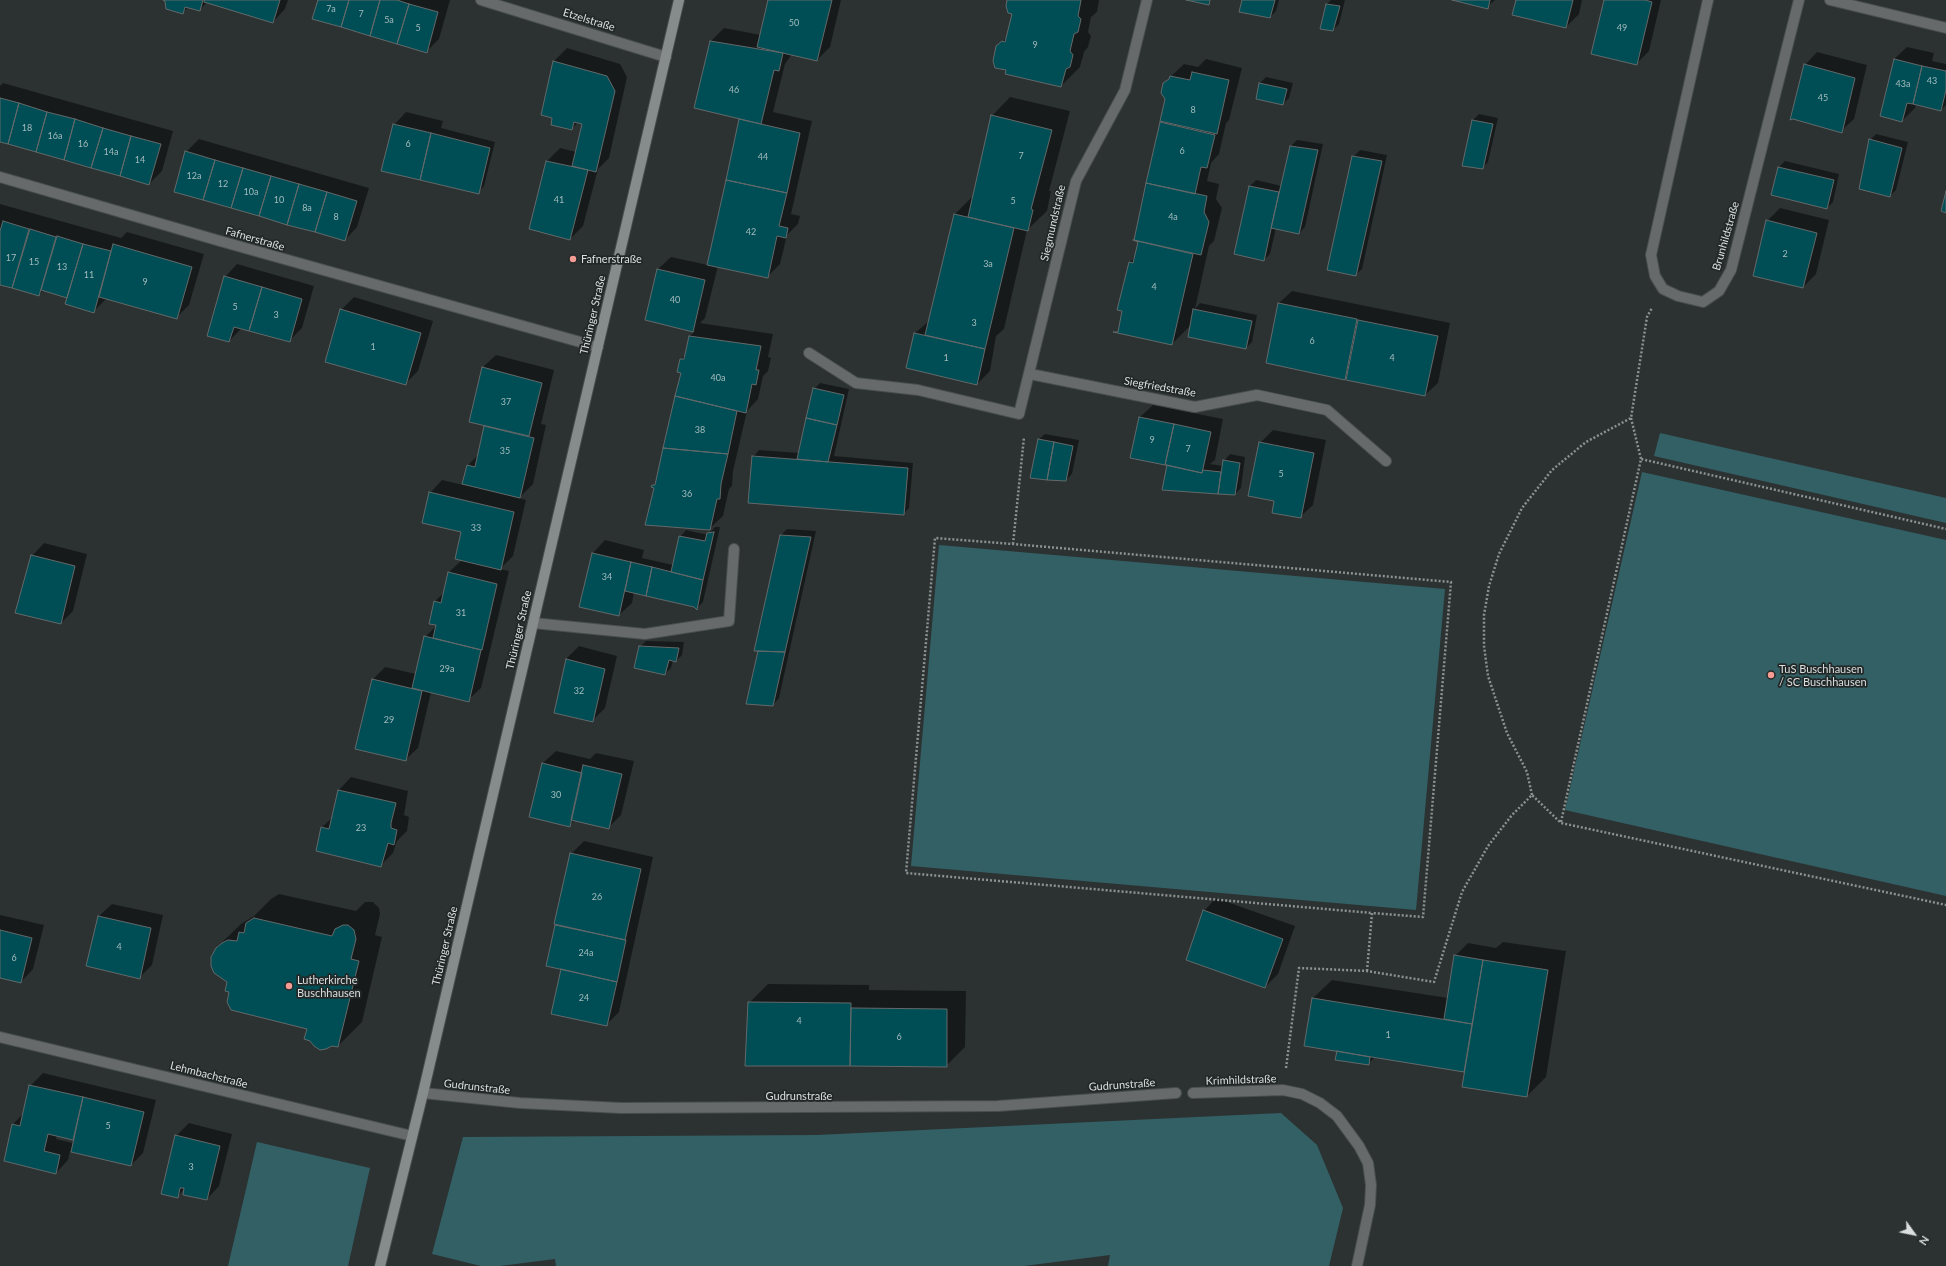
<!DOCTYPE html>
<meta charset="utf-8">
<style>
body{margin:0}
#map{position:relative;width:1946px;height:1266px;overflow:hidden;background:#2c3232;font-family:Lato,sans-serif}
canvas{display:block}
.north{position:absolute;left:1894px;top:1214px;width:40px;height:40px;-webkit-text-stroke:3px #222828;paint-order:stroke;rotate:123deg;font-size:11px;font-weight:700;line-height:16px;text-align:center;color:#dbdfe0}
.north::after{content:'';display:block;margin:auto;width:14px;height:18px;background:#dbdfe0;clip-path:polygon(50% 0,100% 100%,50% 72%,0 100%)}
</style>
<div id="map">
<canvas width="1946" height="1266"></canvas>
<div class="north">N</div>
</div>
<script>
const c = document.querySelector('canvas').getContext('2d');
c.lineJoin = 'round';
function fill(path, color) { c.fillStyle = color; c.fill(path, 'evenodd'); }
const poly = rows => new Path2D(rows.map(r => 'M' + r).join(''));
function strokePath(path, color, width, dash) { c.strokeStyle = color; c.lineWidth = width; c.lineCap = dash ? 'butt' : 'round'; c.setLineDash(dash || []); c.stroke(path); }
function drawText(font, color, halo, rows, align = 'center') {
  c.font = font + ' Lato,sans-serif'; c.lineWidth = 3.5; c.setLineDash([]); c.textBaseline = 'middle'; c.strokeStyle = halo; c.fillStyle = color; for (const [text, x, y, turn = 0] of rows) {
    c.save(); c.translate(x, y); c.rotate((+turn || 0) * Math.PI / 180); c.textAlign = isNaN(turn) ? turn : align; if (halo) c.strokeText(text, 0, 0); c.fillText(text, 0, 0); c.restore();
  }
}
fill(poly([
 [1660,433,1946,498,1946,523,1654,456],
 [1642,472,1946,540,1946,896,1565,810],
 [939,545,1445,589,1416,910,911,866],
 [1281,1113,1317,1145,1343,1208,1329,1266,1108,1266,1110,1255,1024,1266,556,1266,555,1259,500,1266,481,1266,432,1254,463,1137,817,1135],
 [257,1142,370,1168,348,1266,228,1266]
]), '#336065');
fill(poly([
 [166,0,288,0,285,9,273,22,207,2,200,10,189,7,183,12],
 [319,0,450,0,439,39,427,51],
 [769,0,841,0,830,47,817,60,792,54,785,64,773,112,812,121,791,214,800,216,798,224,787,235,780,264,767,277,718,266,705,318,700,323,773,334,768,357,771,358,768,371,763,376,758,399,747,411,733,471,732,486,729,489,723,516,710,528,653,486,657,482,682,372,681,359,686,354,690,336,695,331,646,320,658,269,671,257,708,265,740,118,695,108,711,41,724,28,761,35],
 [1008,0,1099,0,1097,12,1091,17,1088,32,1091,36,1088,47,1084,52,1080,67,1061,86,1007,70,997,47,1008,36,1013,13],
 [1243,0,1279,0,1276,11,1270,17],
 [1331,0,1345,0,1339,24,1333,30,1321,28,1327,4],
 [1456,0,1495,0,1487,7],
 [1517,0,1582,0,1579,14,1566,27],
 [1605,0,1661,0,1649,51,1636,64],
 [1907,47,1934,53,1932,61,1946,64,1946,105,1941,110,1916,104,1915,108,1902,121,1894,59],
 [567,48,620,64,627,77,609,158,598,169,583,226,570,239,530,229,547,161,560,148,576,152,583,124,578,122,572,129,553,117,543,114,554,61],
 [1817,52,1867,65,1854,119,1841,131,1805,65],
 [1206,59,1242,68,1229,120,1226,123,1219,154,1211,163,1207,181,1219,184,1216,199,1222,208,1214,241,1209,246,1195,309,1200,303,1257,315,1252,342,1246,348,1191,325,1172,344,1123,310,1129,263,1136,256,1141,240,1161,123,1163,121,1166,99,1164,83,1184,64,1198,67],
 [1266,77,1293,83,1289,98,1283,104,1260,83],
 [3,83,173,131,162,171,149,184,0,140,0,86],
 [1010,97,1070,111,1049,191,1051,191,1047,211,1027,230,1004,329,996,336,990,371,977,384,907,367,915,333,929,321,955,214,973,196,992,116],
 [406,112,443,121,441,128,495,142,484,186,478,193,394,125],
 [1479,114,1498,118,1488,162,1482,168,1473,120],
 [1876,134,1908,142,1896,190,1890,196,1870,140],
 [199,139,369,188,357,227,345,240,186,152],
 [1297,140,1323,144,1305,227,1299,233,1276,228,1270,254,1264,260,1235,253,1250,186,1256,180,1282,186,1291,146],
 [1360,150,1387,155,1362,269,1355,275,1353,157],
 [1785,161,1839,174,1833,202,1827,208,1772,195,1779,167],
 [0,204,121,238,127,232,204,254,189,305,176,318,106,299,93,312,68,298,44,290,39,295,0,284],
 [1780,208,1829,220,1816,274,1803,287,1767,221],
 [237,264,314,286,302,328,289,341,242,328,229,341,225,277],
 [1292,291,1450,323,1438,383,1425,395,1267,362,1279,303],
 [354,297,433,321,418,371,405,384,341,310],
 [496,355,554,370,541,424,546,425,533,484,519,498,526,500,513,556,500,569,509,571,481,688,468,700,431,692,418,748,405,760,373,679,385,667,416,674,425,637,438,624,435,601,445,592,449,572,462,560,463,532,430,493,442,480,463,485,468,465,479,454,486,425,483,367],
 [820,383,849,389,834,456,913,463,909,508,903,514,753,457,759,450,799,453,814,389],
 [1153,405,1223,419,1215,460,1210,464,1223,466,1224,461,1230,454,1245,457,1241,488,1235,494,1163,489,1168,465,1140,417],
 [1273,430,1326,440,1313,505,1300,517,1276,501,1260,443],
 [1045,434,1079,440,1072,474,1066,480,1038,440],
 [715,527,720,527,703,602,697,608,634,592,632,603,619,615,580,606,593,553,605,540,644,550,642,558,673,565,680,537,686,530,708,535],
 [787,529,816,531,779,698,773,705,780,536],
 [44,543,87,554,73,611,61,623,32,556],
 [646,641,684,642,682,655,676,661,673,660,671,668,665,674,640,647],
 [579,646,617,656,605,708,592,721,555,712,567,658],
 [556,751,590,759,596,753,634,761,621,815,608,828,575,820,570,825,543,763],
 [351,777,408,791,404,815,409,817,407,831,397,841,393,853,380,866,322,827,333,817,339,790],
 [584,841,653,857,619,1012,606,1025,562,969,547,965,571,854],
 [279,894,356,911,365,902,373,902,379,908,380,914,375,935,382,937,362,1022,338,1046,308,1029,231,991,216,948,241,924,254,916,271,899],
 [1216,898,1295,926,1278,974,1265,987,1204,911],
 [112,904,163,915,152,965,139,978,99,916],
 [0,915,44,925,33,969,21,982,0,977],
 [1503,942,1566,951,1546,1077,1527,1096,1466,1071,1375,1057,1368,1064,1338,1051,1313,998,1332,980,1448,998,1455,956,1468,943,1496,948],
 [768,984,869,985,869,990,966,991,965,1047,946,1066,746,1065,749,1003],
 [43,1073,156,1100,143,1153,131,1165,70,1151,68,1160,56,1173,13,1124,23,1114,30,1086],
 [57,1135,74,1139,73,1143,56,1139],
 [189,1123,232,1134,219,1186,207,1199,185,1188,177,1197,176,1136]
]), '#0007');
const building = poly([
 [163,0,203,0,200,11,185,7,183,14,166,9,165,1,163,0],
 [204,0,280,0,273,23,204,2,204,0],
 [318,0,349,0,341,27,312,19,318,0],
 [349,0,380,0,370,36,341,27,349,0],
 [380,0,397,0,409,4,397,44,370,36,380,0],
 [768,0,832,0,817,61,757,47,768,0],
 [1007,0,1081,0,1078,16,1081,19,1078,32,1074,34,1070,51,1073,55,1070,67,1066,69,1061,87,1005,74,1006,70,995,68,993,61,996,46,1002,41,1005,42,1012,14,1008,13,1006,6,1007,0],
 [1186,0,1210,0,1209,5,1186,0],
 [1242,0,1275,0,1270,18,1239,12,1242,0],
 [1452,0,1490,0,1488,9,1452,0],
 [1516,0,1573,0,1566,28,1512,15,1516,0],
 [1604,0,1645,0,1652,2,1637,65,1591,54,1604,0],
 [409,4,438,12,427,53,397,44,409,4],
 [1326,4,1340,6,1333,31,1320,29,1326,4],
 [710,41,783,53,779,71,774,70,761,124,694,108,710,41],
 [1894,59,1922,66,1913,104,1907,103,1902,122,1880,116,1894,59],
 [553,61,607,76,615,91,596,172,572,166,582,124,574,122,572,130,551,125,552,118,541,115,553,61],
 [1804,64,1855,78,1842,133,1793,119,1790,120,1804,64],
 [1922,66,1946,71,1946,90,1941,111,1913,104,1922,66],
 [1192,72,1229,80,1217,134,1160,121,1165,99,1161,93,1163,83,1169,79,1170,76,1190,80,1192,72],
 [1259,83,1287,89,1283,105,1256,99,1259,83],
 [0,98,19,103,8,144,0,142,0,98],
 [19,103,47,112,36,152,8,144,19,103],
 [47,112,75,119,64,160,36,152,47,112],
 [991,115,1052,130,1031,209,1033,210,1028,231,968,217,991,115],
 [75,119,103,128,91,168,64,160,75,119],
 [739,119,800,133,787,193,726,180,739,119],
 [1472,120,1493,124,1483,169,1462,166,1472,120],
 [1160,122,1215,135,1207,168,1201,167,1195,194,1146,183,1160,122],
 [393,124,431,133,420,180,381,171,393,124],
 [103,128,131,136,120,176,91,168,103,128],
 [431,133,490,148,479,194,420,180,431,133],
 [131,136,161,144,149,185,120,176,131,136],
 [1869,139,1902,148,1890,197,1859,189,1869,139],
 [1290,146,1318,150,1299,234,1271,228,1290,146],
 [185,151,215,160,203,200,174,192,185,151],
 [1352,156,1382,161,1356,276,1327,270,1352,156],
 [215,160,243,168,231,208,203,200,215,160],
 [546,161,588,170,570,240,529,229,546,161],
 [1778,167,1834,180,1827,209,1771,195,1778,167],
 [243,168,271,176,259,216,231,208,243,168],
 [271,176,299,184,287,225,259,216,271,176],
 [726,180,787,193,779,226,788,228,786,238,777,236,768,278,707,265,726,180],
 [1146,183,1207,196,1204,212,1209,222,1201,255,1134,240,1146,183],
 [299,184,327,192,315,232,287,225,299,184],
 [1249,186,1279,192,1264,261,1234,254,1249,186],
 [1946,191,1946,213,1941,211,1946,191],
 [327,192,357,201,345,241,315,232,327,192],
 [954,214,1014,228,985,349,925,335,954,214],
 [1766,220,1817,233,1803,288,1753,276,1766,220],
 [3,221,29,229,12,288,0,285,0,231,3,221],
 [30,229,56,237,39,296,12,288,30,229],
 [57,236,83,244,67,298,41,290,57,236],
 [1133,240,1193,254,1172,345,1113,332,1118,332,1122,311,1117,310,1129,262,1133,263,1138,242,1133,240],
 [83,244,111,251,94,313,65,304,83,244],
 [113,244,192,267,177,319,99,297,113,244],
 [657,269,705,280,693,332,645,320,657,269],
 [224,276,262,287,249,331,234,327,229,342,207,336,224,276],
 [262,287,302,299,290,342,249,331,262,287],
 [1278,303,1357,319,1345,380,1266,363,1278,303],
 [340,309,421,333,406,385,325,362,340,309],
 [1193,309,1252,321,1246,349,1188,337,1193,309],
 [1358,320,1438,336,1425,396,1346,380,1358,320],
 [914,333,985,349,977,385,906,368,914,333],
 [689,336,761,346,756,370,759,370,756,385,752,384,746,413,675,396,681,373,677,372,680,359,684,359,689,336],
 [482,367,542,383,529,436,469,422,482,367],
 [813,388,844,395,837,425,806,418,813,388],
 [675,396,737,411,728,454,663,448,675,396],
 [1139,417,1174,424,1165,465,1130,458,1139,417],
 [806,418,837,425,828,462,797,459,806,418],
 [1174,424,1211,432,1202,473,1165,465,1174,424],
 [484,426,534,438,520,498,462,484,467,465,475,467,484,426],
 [1038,439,1054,442,1047,480,1030,478,1038,439],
 [1054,442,1073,446,1066,481,1047,480,1054,442],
 [1259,442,1314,453,1301,518,1272,513,1274,501,1248,496,1259,442],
 [663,448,728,454,721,484,720,499,717,499,710,530,645,525,654,488,651,487,652,485,655,485,663,448],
 [752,456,908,468,904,515,748,503,752,456],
 [1223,460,1240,463,1235,495,1218,494,1223,460],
 [1167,465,1202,473,1203,470,1221,472,1218,494,1162,490,1167,465],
 [429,492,514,512,501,570,455,559,461,532,422,523,429,492],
 [714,532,703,580,671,572,679,536,705,541,707,533,714,532],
 [780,535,811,537,785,652,754,651,780,535],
 [592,553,631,562,619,616,579,607,592,553],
 [31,555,75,566,61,624,15,613,31,555],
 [631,562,652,567,646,596,625,591,631,562],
 [652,567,703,580,697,610,694,607,646,596,652,567],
 [448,572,497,584,482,650,433,638,436,625,429,624,434,601,441,603,448,572],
 [424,636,481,650,469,702,412,688,424,636],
 [639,646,679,648,676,662,669,660,665,675,634,668,639,646],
 [758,651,785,652,773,706,746,704,758,651],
 [566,659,605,669,593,722,554,713,566,659],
 [372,679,422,691,406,761,355,749,372,679],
 [542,763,582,773,570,827,529,817,542,763],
 [583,765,622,774,609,829,571,820,583,765],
 [338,790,396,803,391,823,391,828,397,830,394,845,388,843,381,867,316,851,321,827,329,829,338,790],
 [570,853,641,869,625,940,554,924,570,853],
 [1203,910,1283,939,1265,988,1186,960,1203,910],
 [98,916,151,928,140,979,86,966,98,916],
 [254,918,332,936,335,929,343,925,348,925,354,930,356,939,351,959,359,961,338,1047,332,1046,326,1049,320,1050,314,1046,310,1041,304,1039,307,1029,231,1010,227,1002,229,992,225,991,227,982,214,973,211,966,211,957,216,948,222,943,228,940,237,941,239,932,244,933,246,923,254,918],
 [555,925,626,940,617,982,546,966,555,925],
 [0,930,32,938,21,983,0,978,0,930],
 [1454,955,1483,960,1472,1024,1444,1019,1454,955],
 [1483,960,1548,970,1527,1097,1462,1087,1483,960],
 [561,969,617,982,607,1026,551,1014,561,969],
 [1312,998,1472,1024,1464,1072,1304,1046,1312,998],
 [748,1002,851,1003,850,1066,745,1066,748,1002],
 [851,1008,947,1009,947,1067,850,1066,851,1008],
 [1337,1051,1370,1057,1369,1065,1335,1060,1337,1051],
 [29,1085,83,1097,73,1140,48,1134,44,1151,60,1155,56,1174,4,1161,12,1124,20,1126,29,1085],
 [83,1097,144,1112,131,1166,71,1152,83,1097],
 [175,1135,220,1146,207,1200,183,1195,184,1188,180,1188,178,1198,161,1194,175,1135]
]);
fill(building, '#004e55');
strokePath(building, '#63696a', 1);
const lane = poly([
 [533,623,645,634,729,621,734,549]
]);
const street = poly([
 [481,0,666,57],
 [1708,0,1651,255,1655,276,1663,289,1678,296,1703,302,1719,291,1731,270,1799,0],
 [1830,0,1946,28],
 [0,177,220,241,598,347],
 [809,353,856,383,918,390,1019,414,1076,181,1125,90,1147,0],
 [1030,374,1195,407,1257,395,1327,410,1386,461],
 [0,1037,412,1136],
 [423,1093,520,1103,621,1108,998,1106,1176,1093],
 [1193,1093,1283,1090,1302,1094,1320,1103,1337,1116,1359,1146,1368,1163,1371,1185,1370,1205,1357,1266]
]);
const secondary = poly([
 [380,1266,423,1093,679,0]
]);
strokePath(lane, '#484e4e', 12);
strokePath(street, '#484e4e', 12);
strokePath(secondary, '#484e4e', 12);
strokePath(poly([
 [1631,418,1641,459],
 [1013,544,1024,437],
 [1532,795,1527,772,1507,733,1488,676,1484,646,1484,615,1489,586,1499,554,1522,508,1552,470,1586,442,1631,418,1647,317,1652,308],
 [1561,822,1641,459,1946,529],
 [1367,971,1372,913,1423,917,1451,582,1013,544,935,538,906,873,1372,913],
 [1286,1068,1299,968,1367,971,1434,982,1462,892,1488,846,1512,815,1532,795,1561,823,1946,905]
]), '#8c9191', 2.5, [2, 2]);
strokePath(lane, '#676a6b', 10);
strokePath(street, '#676a6b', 10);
strokePath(secondary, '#868b8b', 10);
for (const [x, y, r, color] of [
 [573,259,4,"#f59c94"],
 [1771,675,4,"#f59c94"],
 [289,986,4,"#f59c94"]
]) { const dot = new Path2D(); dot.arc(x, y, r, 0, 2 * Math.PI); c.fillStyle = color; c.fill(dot); strokePath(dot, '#222828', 1.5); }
drawText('9px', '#a4bbbd', null, [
 ["7a",331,9],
 ["7",361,14],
 ["5a",389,20],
 ["50",794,23],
 ["5",418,28],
 ["49",1622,28],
 ["9",1035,45],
 ["43",1932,81],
 ["43a",1903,84],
 ["46",734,90],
 ["45",1823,98],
 ["8",1193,110],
 ["18",27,128],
 ["16a",55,136],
 ["16",83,144],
 ["6",408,144],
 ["6",1182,151],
 ["14a",111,152],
 ["7",1021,156],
 ["44",763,157],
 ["14",140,160],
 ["12a",194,176],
 ["12",223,184],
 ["10a",251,192],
 ["10",279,200],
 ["41",559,200],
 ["5",1013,201],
 ["8a",307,208],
 ["8",336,217],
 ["4a",1173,217],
 ["42",751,232],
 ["2",1785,254],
 ["17",11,258],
 ["15",34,262],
 ["3a",988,264],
 ["13",62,267],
 ["11",89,275],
 ["9",145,282],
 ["4",1154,287],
 ["40",675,300],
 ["5",235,307],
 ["3",276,315],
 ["3",974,323],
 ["6",1312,341],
 ["1",373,347],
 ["1",946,358],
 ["4",1392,358],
 ["40a",718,378],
 ["37",506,402],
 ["38",700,430],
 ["9",1152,440],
 ["7",1188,449],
 ["35",505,451],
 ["5",1281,474],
 ["36",687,494],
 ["33",476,528],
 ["34",607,577],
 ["31",461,613],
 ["29a",447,669],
 ["32",579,691],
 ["29",389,720],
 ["30",556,795],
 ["23",361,828],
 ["26",597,897],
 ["4",119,947],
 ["24a",586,953],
 ["6",14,958],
 ["24",584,998],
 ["4",799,1021],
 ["1",1388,1035],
 ["6",899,1037],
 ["5",108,1126],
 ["3",191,1167]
]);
drawText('11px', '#dbdfe0', '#222828', [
 ["Etzelstraße",589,20,17],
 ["Siegmundstraße",1053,223,-77],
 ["Brunhildstraße",1726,236,-74],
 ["Fafnerstraße",255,239,16],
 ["Thüringer Straße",593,315,-77],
 ["Siegfriedstraße",1160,387,10],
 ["Thüringer Straße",519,630,-77],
 ["Thüringer Straße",445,946,-77],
 ["Lehmbachstraße",209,1075,14],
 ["Krimhildstraße",1241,1080,-2],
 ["Gudrunstraße",1122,1085,-4],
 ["Gudrunstraße",477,1087,6],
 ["Gudrunstraße",799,1096]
]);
drawText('11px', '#dbdfe0', '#222828', [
 ["Fafnerstraße",581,259],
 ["TuS Buschhausen",1779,669],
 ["/ SC Buschhausen",1779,682],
 ["Lutherkirche",297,980],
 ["Buschhausen",297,993]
], 'left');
</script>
